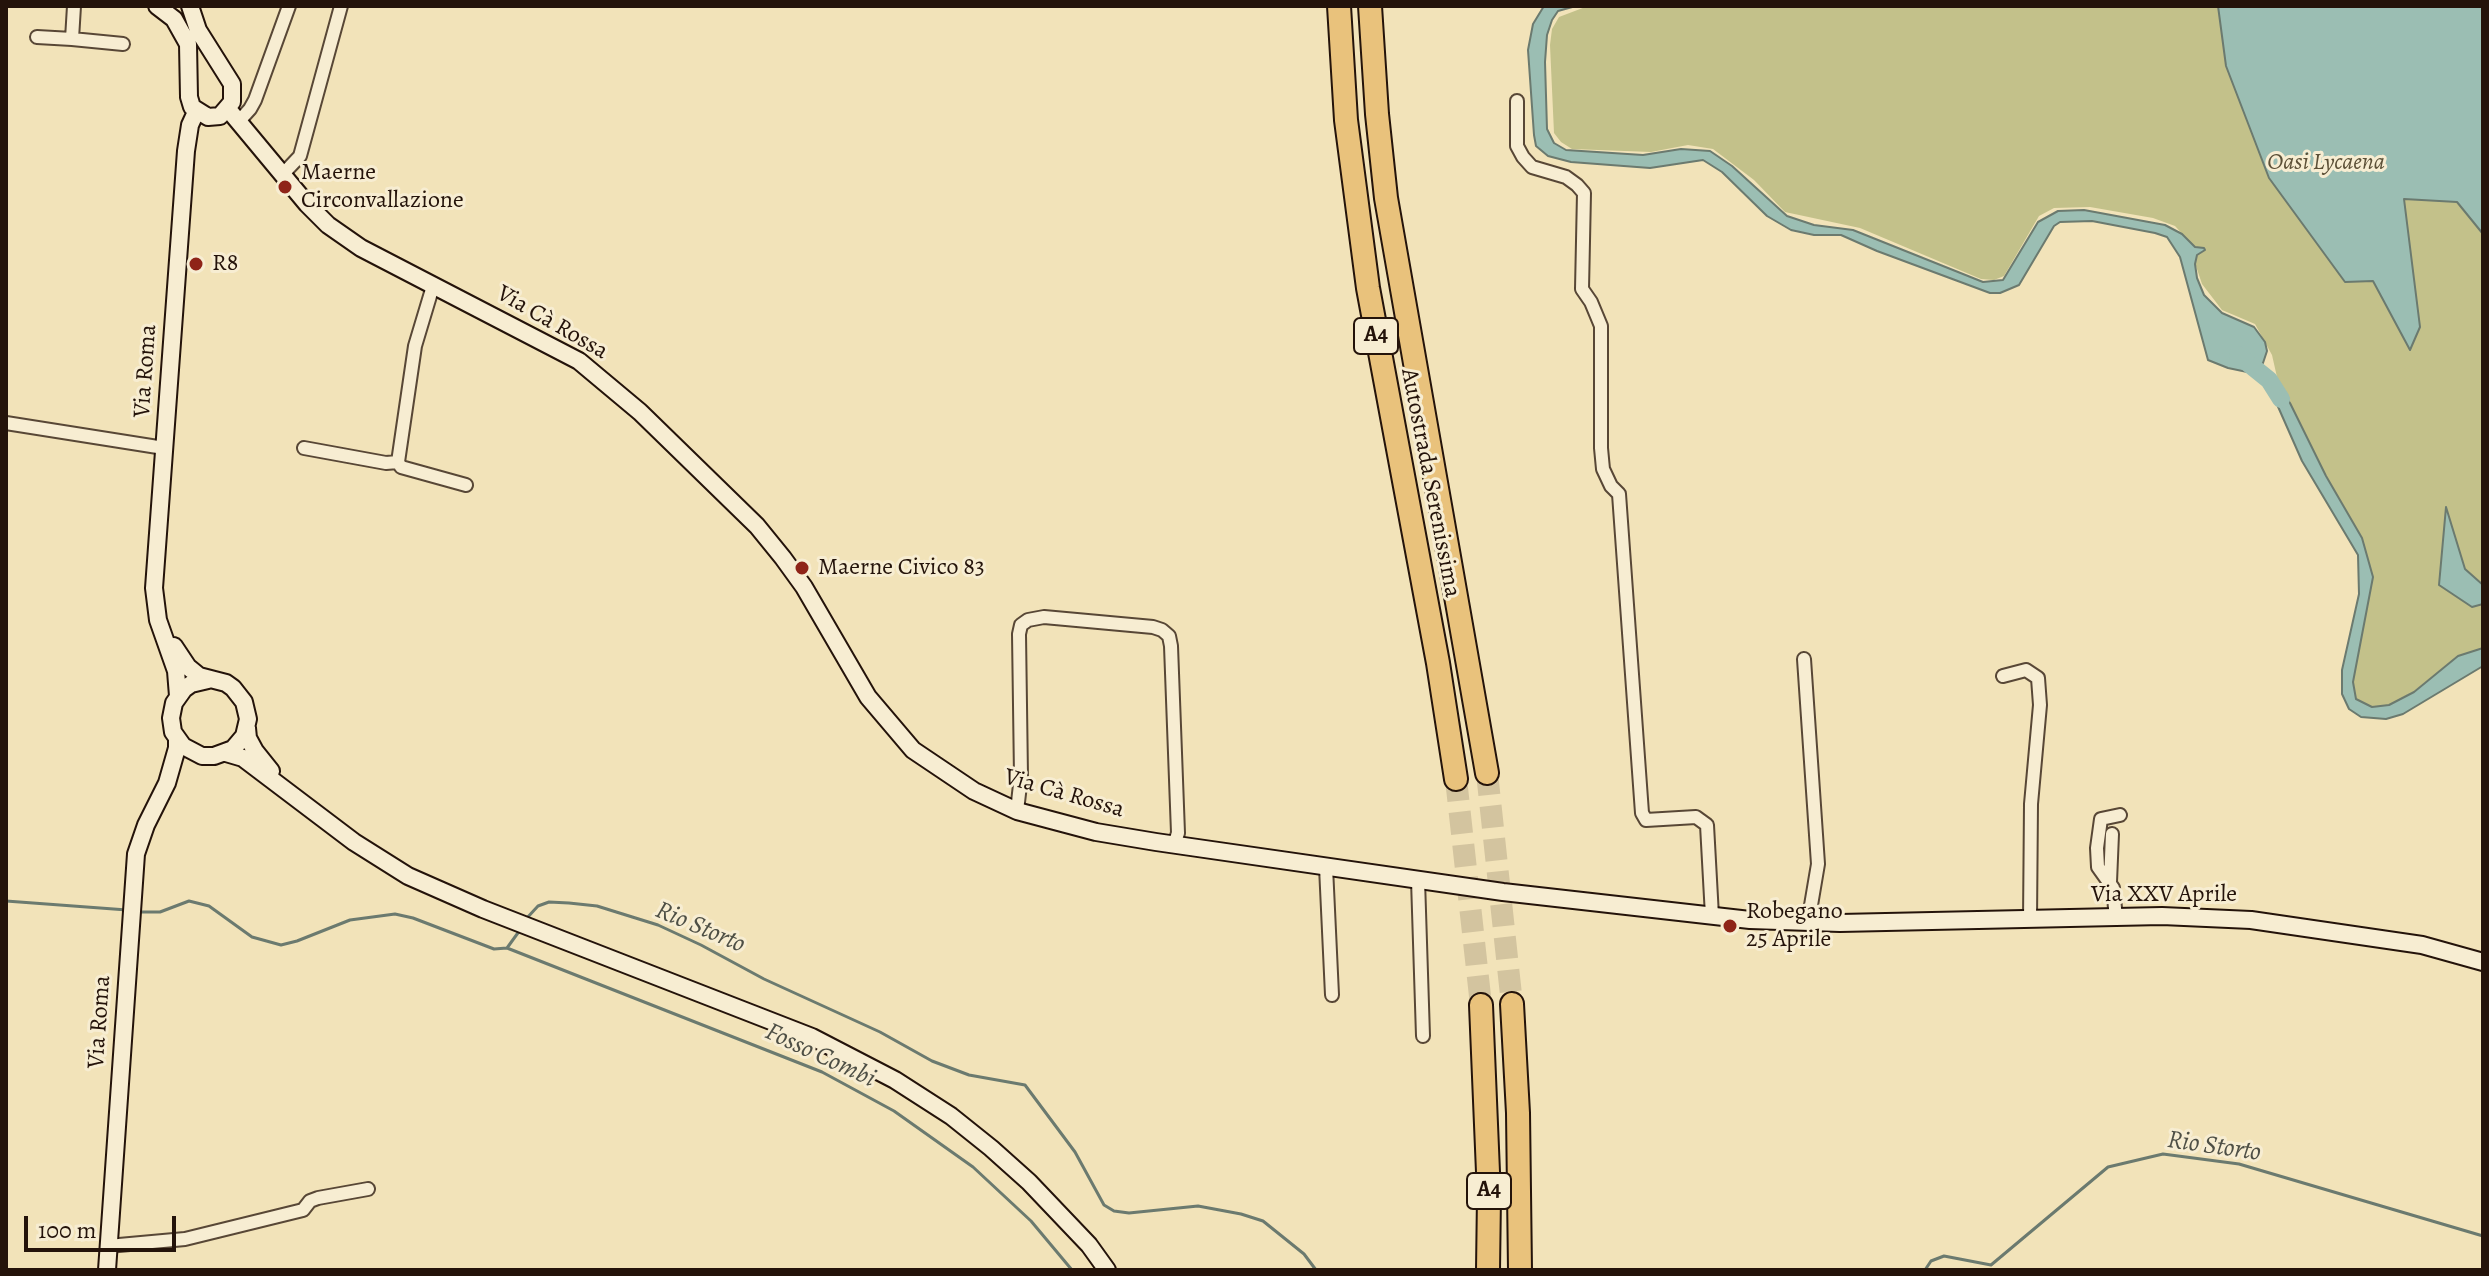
<!DOCTYPE html>
<meta charset="utf-8">
<style>
body{margin:0}
#map{position:relative;width:2489px;height:1276px;overflow:hidden;background:#f2e3b9;font-family:Alegreya,serif}
canvas{display:block}
.frame{position:absolute;inset:0;border:8px solid #24130a;pointer-events:none}
.scale{position:absolute;left:24px;top:1216px;width:152px;height:36px;box-sizing:border-box;border:4px solid #24130a;border-top:0;padding-left:10px;font-size:24px;line-height:28px;white-space:nowrap;color:#24130a;-webkit-text-stroke:6px #f7edd2;paint-order:stroke}
</style>
<div id="map">
<canvas width="2489" height="1276"></canvas>
<div class="frame"></div>
<div class="scale">100 m</div>
</div>
<script>
const c = document.querySelector('canvas').getContext('2d');
c.lineJoin = 'round';
function fill(path, color) { c.fillStyle = color; c.fill(path, 'evenodd'); }
const poly = rows => new Path2D(rows.map(r => 'M' + r).join(''));
function strokePath(path, color, width, dash) { c.strokeStyle = color; c.lineWidth = width; c.lineCap = dash ? 'butt' : 'round'; c.setLineDash(dash || []); c.stroke(path); }
function drawText(font, color, halo, rows, align = 'center') {
  c.font = font + ' Alegreya,serif'; c.lineWidth = 6; c.setLineDash([]); c.textBaseline = 'middle'; c.strokeStyle = halo; c.fillStyle = color; for (const [text, x, y, turn = 0] of rows) {
    c.save(); c.translate(x, y); c.rotate((+turn || 0) * Math.PI / 180); c.textAlign = isNaN(turn) ? turn : align; if (halo) c.strokeText(text, 0, 0); c.fillText(text, 0, 0); c.restore();
  }
}
fill(poly([
 [1588,6,2483,6,2483,648,2458,656,2414,691,2389,705,2372,707,2356,699,2353,682,2373,577,2362,538,2326,476,2277,377,2272,355,2255,324,2222,310,2202,284,2187,239,2175,226,2153,218,2090,207,2054,208,2039,216,2004,276,1994,280,1981,279,1860,228,1785,212,1754,180,1713,149,1688,145,1651,152,1572,149,1561,142,1554,133,1550,45,1552,29,1559,17]
]), '#c3c18a');
const water = poly([
 [1544,6,1576,6,1558,11,1552,20,1547,35,1545,62,1547,129,1554,143,1566,150,1643,155,1681,149,1710,151,1732,166,1787,216,1814,225,1853,230,1983,282,2003,280,2038,222,2058,211,2084,210,2165,225,2182,234,2195,247,2204,248,2205,250,2197,255,2195,264,2197,278,2204,295,2222,313,2254,327,2265,342,2267,351,2263,363,2252,373,2228,368,2208,360,2180,257,2167,237,2155,233,2092,221,2060,222,2054,226,2019,285,2000,293,1990,293,1877,251,1841,235,1814,235,1791,230,1767,216,1722,172,1703,160,1650,168,1571,162,1548,156,1536,146,1534,135,1528,50,1533,24,1544,6],
 [2218,6,2483,6,2483,234,2457,202,2404,199,2420,327,2410,350,2373,281,2345,282,2269,178,2226,66,2218,6],
 [2272,377,2290,403,2326,476,2362,538,2373,577,2353,682,2356,699,2372,707,2389,705,2414,692,2458,656,2483,648,2483,666,2403,714,2386,719,2361,717,2349,709,2342,694,2342,670,2359,594,2358,555,2302,461,2268,384,2272,377],
 [2446,507,2465,569,2483,585,2483,604,2472,607,2439,585,2446,507]
]);
fill(water, '#9bbeb3');
strokePath(water, '#6b7a6f', 2);
strokePath(poly([
 [6,901,127,910],
 [138,912,160,912,189,901,209,906,252,937,281,945,297,941,350,920,395,914,413,918,494,949,507,948,520,930],
 [526,919,538,906,549,902,569,903,597,906,658,925,701,945,764,979,880,1032,932,1061,969,1075,1025,1085,1075,1152,1104,1205,1114,1211,1129,1213,1198,1206,1241,1214,1263,1221,1304,1254,1316,1270],
 [507,948,822,1072,894,1111,973,1167,1031,1221,1072,1270],
 [1925,1270,1931,1261,1944,1256,1991,1265,2108,1167,2163,1154,2239,1164,2483,1236]
]), '#6b7a6f', 3);
strokePath(poly([
 [2238,355,2269,380,2281,399]
]), '#9bbeb3', 18);
strokePath(poly([
 [1487,773,1512,1004],
 [1456,779,1481,1005]
]), '#d3c49f', 22, [22, 11]);
const minor = poly([
 [37,37,72,39,74,6],
 [72,39,123,44],
 [1517,101,1517,146,1523,157,1532,167,1566,177,1577,185,1584,193,1582,289,1591,302,1601,326,1601,448,1603,469,1611,486,1619,494,1642,813,1646,820,1696,817,1707,825,1712,916],
 [240,120,250,109,255,100,289,6],
 [283,174,300,156,341,6],
 [433,286,415,346,398,462,401,467,466,485],
 [6,423,164,448],
 [304,448,386,463,398,462],
 [1804,659,1818,864,1808,923],
 [2003,676,2026,670,2038,678,2040,705,2031,804,2030,920],
 [1017,811,1021,776,1019,634,1021,625,1028,620,1044,617,1153,627,1162,630,1169,636,1171,646,1178,833,1174,845],
 [1326,867,1332,995],
 [1418,880,1423,1036],
 [2110,882,2112,834],
 [2116,918,2113,888,2098,867,2097,848,2101,819,2120,815],
 [108,1246,185,1239,303,1210,310,1201,318,1198,368,1189]
]);
const secondary = poly([
 [157,6,174,19,188,44,189,97,192,107,208,117,220,116,232,102,232,84,198,30,190,6],
 [228,109,307,204,328,225,361,248,579,361,640,412,757,526,783,558,804,587,868,697,913,750,974,791,1017,811,1096,832,1156,842,1503,892,1750,920,1840,923,2162,916,2251,920,2422,945,2483,962],
 [174,646,188,667,199,676,226,683,233,688,244,702,248,719,244,736,233,749,214,756,202,756,183,746,173,732,171,718,174,703,184,689,191,684,208,680],
 [178,696,176,671,158,620,154,588,186,151,190,125,196,112],
 [247,728,248,738,255,751,271,771],
 [226,753,243,758,354,842,408,876,483,909,812,1037,895,1080,951,1116,991,1148,1029,1182,1089,1245,1107,1270],
 [107,1270,136,854,146,825,167,783,177,748,177,739]
]);
const motorway = poly([
 [1339,6,1346,120,1368,288,1438,663,1456,779],
 [1370,6,1377,114,1386,198,1487,773],
 [1512,1004,1518,1113,1520,1270],
 [1481,1005,1489,1196,1488,1270]
]);
strokePath(minor, '#584736', 16);
strokePath(secondary, '#24130a', 20);
strokePath(motorway, '#24130a', 26);
strokePath(minor, '#f7edd2', 12);
strokePath(secondary, '#f7edd2', 16);
strokePath(motorway, '#e9c27c', 22);
for (const [x, y, r, color] of [
 [285,187,8,"#8f2418"],
 [196,264,8,"#8f2418"],
 [802,568,8,"#8f2418"],
 [1730,926,8,"#8f2418"]
]) { const dot = new Path2D(); dot.arc(x, y, r, 0, 2 * Math.PI); c.fillStyle = color; c.fill(dot); strokePath(dot, '#f7edd2', 3); }
for (const [x, y, w] of [
 [1376,336,44],
 [1489,1191,44]
]) { const box = new Path2D(); box.roundRect(x - w / 2, y - 18, w, 36, 6); c.fillStyle = '#f7edd2'; c.fill(box); strokePath(box, '#24130a', 2); }
drawText('bold 22px', '#24130a', null, [
 ["A4",1376,336],
 ["A4",1489,1191]
]);
drawText('italic 24px', '#5c5037', '#f7edd2', [
 ["Oasi Lycaena",2326,163]
]);
drawText('24px', '#24130a', '#f7edd2', [
 ["Maerne",301,173],
 ["Circonvallazione",301,201],
 ["R8",212,264],
 ["Maerne Civico 83",818,568],
 ["Robegano",1746,912],
 ["25 Aprile",1746,940]
], 'left');
drawText('24px', '#24130a', '#f7edd2', [
 ["Via Cà Rossa",552,323,30],
 ["Via Roma",146,371,-86],
 ["Autostrada Serenissima",1430,483,79],
 ["Via Cà Rossa",1064,794,16],
 ["Via XXV Aprile",2164,895],
 ["Via Roma",100,1022,-86]
]);
drawText('italic 26px', '#4e4f45', '#f7edd2', [
 ["Rio Storto",700,928,23],
 ["Fosso Combi",820,1056,25],
 ["Rio Storto",2214,1147,8]
]);
</script>
